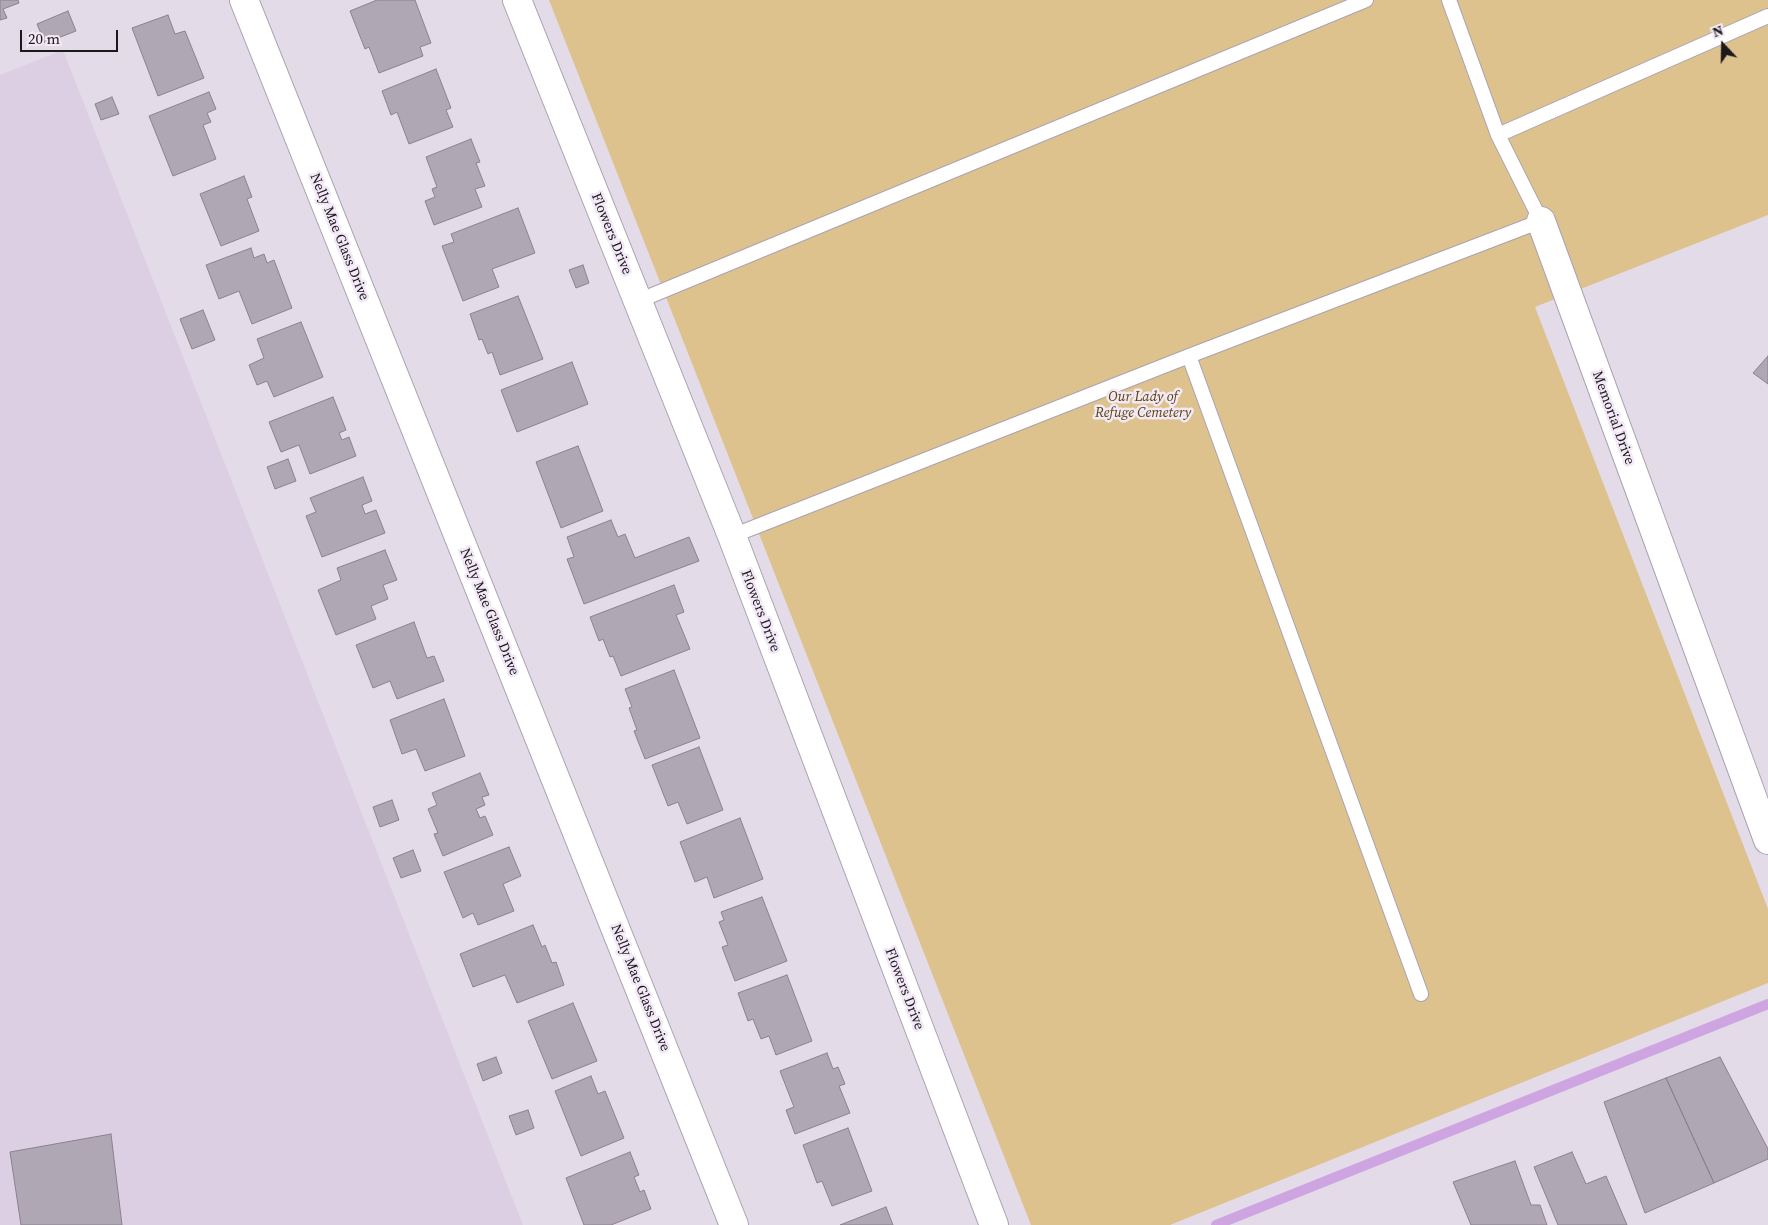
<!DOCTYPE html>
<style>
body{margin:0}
#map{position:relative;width:1768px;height:1225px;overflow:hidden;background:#e4dbe9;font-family:"Source Serif 4",serif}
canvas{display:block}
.north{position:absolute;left:1698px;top:20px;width:50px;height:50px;-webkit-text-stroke:4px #f2e8f6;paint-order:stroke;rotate:339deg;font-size:14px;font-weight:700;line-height:20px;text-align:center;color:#1c191d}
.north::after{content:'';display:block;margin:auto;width:18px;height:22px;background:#1c191d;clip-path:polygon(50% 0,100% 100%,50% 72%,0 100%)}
.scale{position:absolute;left:20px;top:30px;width:98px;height:22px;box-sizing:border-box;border:2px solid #1c191d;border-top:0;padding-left:6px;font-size:15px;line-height:18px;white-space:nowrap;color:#1c191d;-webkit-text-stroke:4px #f2e8f6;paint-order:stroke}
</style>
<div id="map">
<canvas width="1768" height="1225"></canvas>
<div class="north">N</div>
<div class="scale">20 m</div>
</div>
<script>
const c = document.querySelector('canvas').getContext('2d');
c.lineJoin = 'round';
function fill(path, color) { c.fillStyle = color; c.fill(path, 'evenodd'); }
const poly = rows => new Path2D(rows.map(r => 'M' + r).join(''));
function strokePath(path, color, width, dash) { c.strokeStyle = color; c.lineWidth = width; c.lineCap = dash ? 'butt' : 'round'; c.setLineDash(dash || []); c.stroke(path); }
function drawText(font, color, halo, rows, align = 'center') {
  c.font = font + ' "Source Serif 4",serif'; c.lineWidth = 5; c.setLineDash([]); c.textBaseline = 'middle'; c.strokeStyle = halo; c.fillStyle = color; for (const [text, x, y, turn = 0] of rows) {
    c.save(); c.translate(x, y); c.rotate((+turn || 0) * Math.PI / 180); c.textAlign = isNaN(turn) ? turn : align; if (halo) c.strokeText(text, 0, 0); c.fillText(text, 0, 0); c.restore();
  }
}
fill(poly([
 [63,50,523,1225,0,1225,0,75]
]), '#ddcfe3');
fill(poly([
 [549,0,1768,0,1768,215,1535,307,1768,909,1768,983,1170,1225,1031,1225]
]), '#ddc28e');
strokePath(poly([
 [1216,1225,1768,1004]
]), '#cea5e1', 10);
const building = poly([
 [0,0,18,0,19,3,3,9,7,18,0,20,0,0],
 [377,0,415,0,431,43,420,47,423,56,379,73,369,47,365,49,350,11,377,0],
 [68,11,76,31,45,43,37,24,68,11],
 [168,15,175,34,185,31,204,78,158,96,132,28,168,15],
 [436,69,451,108,446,110,453,127,409,144,397,112,391,115,382,91,436,69],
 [209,92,216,109,207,113,211,122,203,125,216,159,173,176,149,116,209,92],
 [112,97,119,114,101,120,95,104,112,97],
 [471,139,480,162,476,163,485,186,475,189,482,207,434,225,425,201,435,197,432,189,437,187,426,157,471,139],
 [244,176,252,197,247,199,259,231,221,246,200,194,244,176],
 [518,208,535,253,492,269,499,287,463,301,442,246,454,242,451,234,518,208],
 [251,248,254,258,264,254,267,263,274,260,292,308,252,324,239,291,219,299,206,265,251,248],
 [583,265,589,283,576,288,569,270,583,265],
 [518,296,543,359,500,375,492,352,488,354,482,339,479,340,470,314,518,296],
 [203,310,215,340,192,349,180,319,203,310],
 [301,322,323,377,274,397,267,381,257,385,249,365,264,358,257,339,301,322],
 [1768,356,1768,384,1753,373,1768,356],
 [572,362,588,404,517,432,501,390,572,362],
 [333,397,346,430,339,433,342,440,349,437,356,456,310,474,299,445,281,452,269,422,333,397],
 [578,446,603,511,561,528,536,462,578,446],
 [288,459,296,481,275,489,267,467,288,459],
 [363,477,372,501,362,505,365,514,376,510,385,533,322,557,306,516,316,512,310,498,363,477],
 [611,520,618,537,625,534,635,558,689,537,699,561,584,604,567,559,574,557,567,537,611,520],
 [385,550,397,580,383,585,388,599,371,606,376,619,336,635,318,590,341,580,337,568,385,550],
 [674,585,684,612,676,615,690,649,621,676,613,656,610,657,603,639,599,641,590,617,674,585],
 [414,622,427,658,434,656,444,681,397,699,390,681,373,688,356,645,414,622],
 [674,670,700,738,645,759,634,731,637,730,629,708,632,707,625,689,674,670],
 [444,699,465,756,425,771,416,749,402,754,390,720,444,699],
 [699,747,723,810,687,824,678,802,668,806,652,765,699,747],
 [480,773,489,795,482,797,485,805,476,809,480,818,485,816,493,835,443,856,434,834,438,833,428,809,437,805,432,793,480,773],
 [392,800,399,820,380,827,373,807,392,800],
 [740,818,763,879,714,898,707,877,695,882,680,842,740,818],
 [509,847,521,876,503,884,514,911,478,925,473,913,463,918,444,872,509,847],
 [413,850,421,871,401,878,393,858,413,850],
 [762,897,787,961,735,981,722,947,728,945,719,922,724,920,721,912,762,897],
 [533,925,542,947,545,945,552,963,556,962,564,985,517,1003,505,975,473,987,460,954,533,925],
 [787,975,812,1041,776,1055,769,1036,761,1039,753,1019,748,1021,738,993,787,975],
 [573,1003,597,1061,552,1079,528,1021,573,1003],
 [827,1053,833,1069,838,1067,845,1084,839,1086,850,1113,795,1134,786,1110,794,1107,780,1071,827,1053],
 [496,1057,502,1073,483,1081,477,1064,496,1057],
 [1720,1057,1768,1149,1768,1159,1714,1183,1666,1078,1720,1057],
 [591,1076,598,1094,605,1091,624,1138,581,1156,555,1091,591,1076],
 [1666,1078,1714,1183,1645,1213,1604,1102,1666,1078],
 [528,1110,534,1128,516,1135,509,1116,528,1110],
 [848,1128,872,1191,832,1206,822,1181,817,1183,803,1145,848,1128],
 [111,1134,122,1225,21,1225,10,1152,111,1134],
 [630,1152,639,1175,634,1177,640,1192,644,1190,651,1209,611,1225,584,1225,566,1178,630,1152],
 [1572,1152,1586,1184,1606,1176,1627,1225,1558,1225,1534,1167,1572,1152],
 [1515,1161,1531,1205,1540,1205,1547,1225,1471,1225,1453,1182,1515,1161],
 [886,1207,893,1225,840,1225,886,1207]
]);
fill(building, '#afa7b3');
strokePath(building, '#8a828e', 1);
const service = poly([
 [1498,135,1768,16],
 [638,301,1366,0],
 [1189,356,1421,994],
 [732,536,1189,356,1541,221,1498,135,1449,0]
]);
const minor = poly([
 [244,0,734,1225],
 [1541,221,1768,840]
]);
const tertiary = poly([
 [517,0,732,536,994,1225]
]);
strokePath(service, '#aba2af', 16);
strokePath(minor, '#aba2af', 30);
strokePath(tertiary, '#aba2af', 30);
strokePath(service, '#fff', 14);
strokePath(minor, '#fff', 28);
strokePath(tertiary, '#fff', 28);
drawText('14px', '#1c191d', '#f2e8f6', [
 ["Flowers Drive",611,234,68],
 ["Nelly Mae Glass Drive",339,237,68],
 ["Memorial Drive",1613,418,70],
 ["Flowers Drive",760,611,69],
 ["Nelly Mae Glass Drive",489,612,68],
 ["Nelly Mae Glass Drive",640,988,68],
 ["Flowers Drive",904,989,69]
]);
drawText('italic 14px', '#58410a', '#f2e8f6', [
 ["Our Lady of",1143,397],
 ["Refuge Cemetery",1143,413]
]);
</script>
